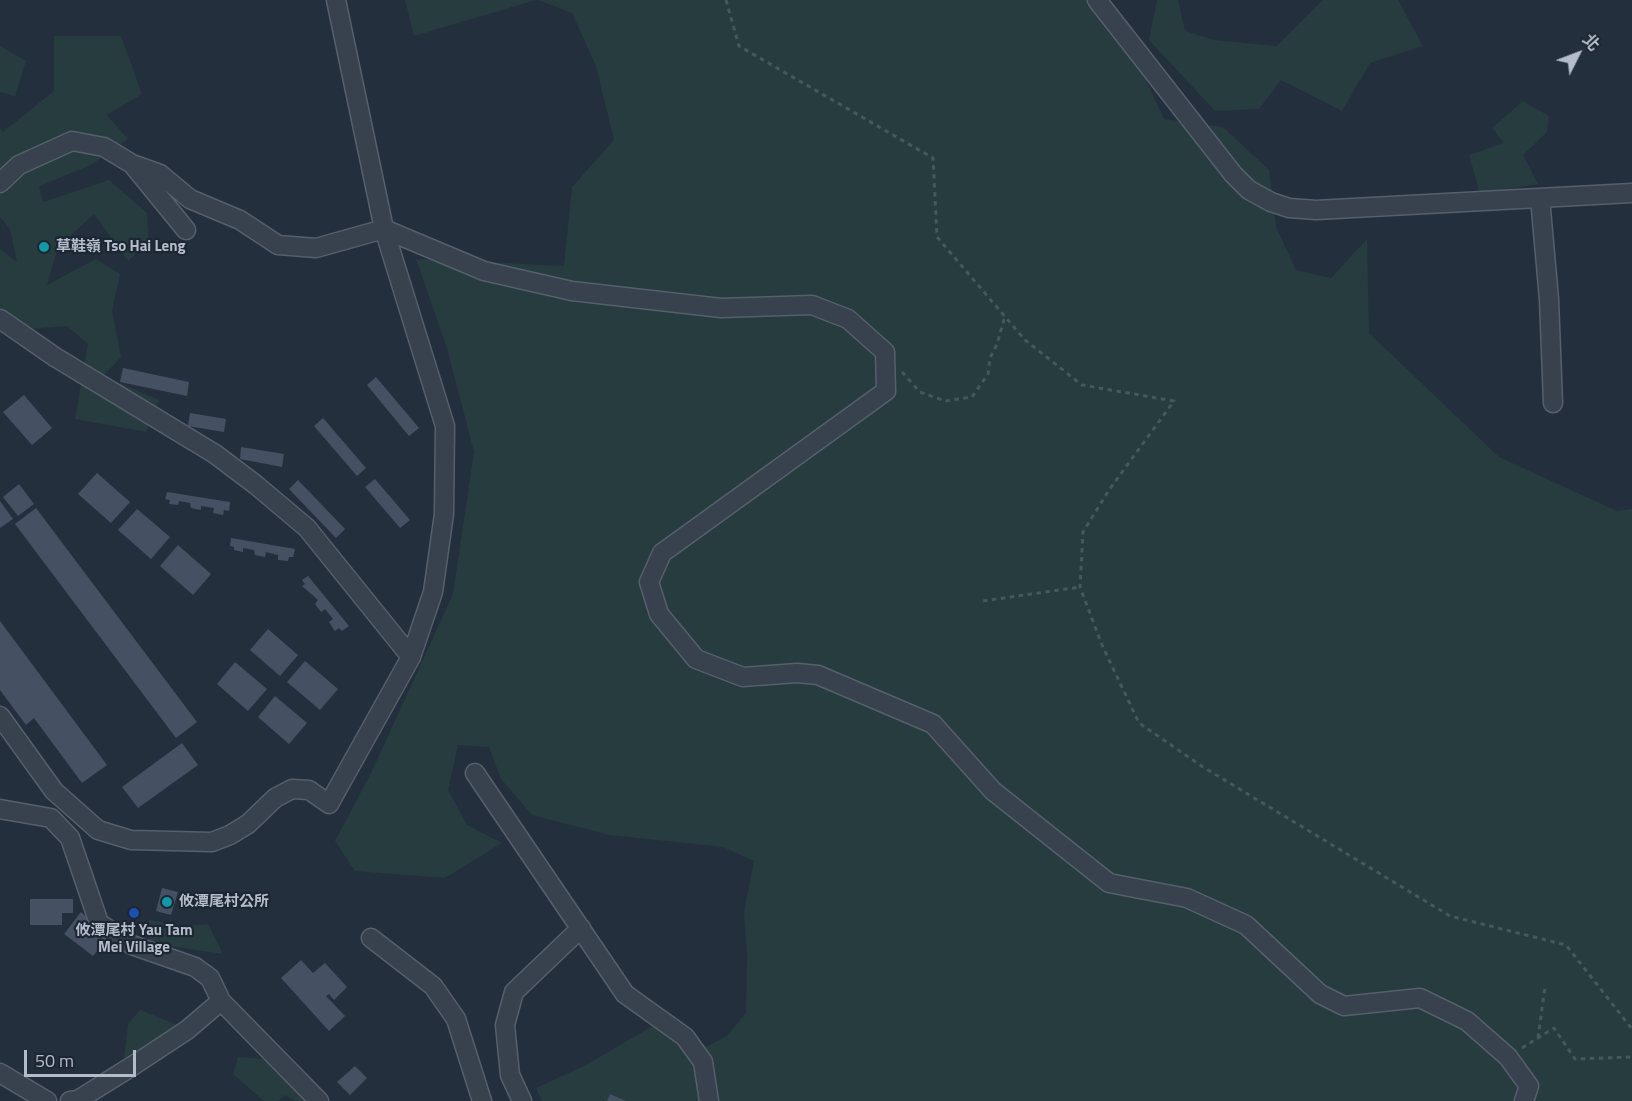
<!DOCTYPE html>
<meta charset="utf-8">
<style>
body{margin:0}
#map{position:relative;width:1632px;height:1101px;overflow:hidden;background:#242f3e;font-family:"Titillium Web","Noto Sans TC",sans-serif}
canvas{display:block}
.north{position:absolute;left:1548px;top:24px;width:60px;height:60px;-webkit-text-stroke:4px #1d2633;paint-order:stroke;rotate:48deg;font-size:16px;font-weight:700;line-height:24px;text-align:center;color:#b4bcc9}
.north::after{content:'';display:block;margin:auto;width:21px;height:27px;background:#b4bcc9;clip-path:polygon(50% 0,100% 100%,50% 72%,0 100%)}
.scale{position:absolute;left:24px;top:1050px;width:112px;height:27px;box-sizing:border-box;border:3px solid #b4bcc9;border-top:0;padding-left:8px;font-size:18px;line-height:21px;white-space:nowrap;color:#b4bcc9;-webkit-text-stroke:4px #1d2633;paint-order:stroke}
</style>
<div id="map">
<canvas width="1632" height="1101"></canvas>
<div class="north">北</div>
<div class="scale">50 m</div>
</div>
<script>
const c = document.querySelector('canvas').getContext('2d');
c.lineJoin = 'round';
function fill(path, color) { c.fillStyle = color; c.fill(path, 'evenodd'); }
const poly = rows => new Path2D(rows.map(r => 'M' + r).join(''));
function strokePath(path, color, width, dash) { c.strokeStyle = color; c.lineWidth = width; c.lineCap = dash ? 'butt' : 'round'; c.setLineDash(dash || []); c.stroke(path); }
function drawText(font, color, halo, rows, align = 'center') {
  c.font = font + ' "Titillium Web","Noto Sans TC",sans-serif'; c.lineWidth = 4.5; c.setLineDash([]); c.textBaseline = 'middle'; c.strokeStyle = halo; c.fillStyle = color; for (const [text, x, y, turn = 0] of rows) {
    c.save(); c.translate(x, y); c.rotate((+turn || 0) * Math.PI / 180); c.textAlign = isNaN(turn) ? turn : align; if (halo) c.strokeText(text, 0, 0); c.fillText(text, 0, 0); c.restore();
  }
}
fill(poly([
 [405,0,536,0,414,36],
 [538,0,1090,0,1130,46,1164,119,1223,127,1269,170,1276,227,1296,270,1331,278,1367,239,1369,333,1499,457,1617,511,1632,509,1632,1101,542,1101,536,1088,586,1065,656,1024,702,1049,727,1036,746,1013,747,956,744,912,754,861,723,847,609,835,532,815,501,779,489,747,458,745,448,790,467,825,502,843,445,878,355,871,335,841,372,771,453,594,474,452,447,348,416,259,564,266,572,187,614,140,596,66,572,13],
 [1157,0,1178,0,1185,31,1214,40,1277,46,1323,0,1398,0,1423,46,1370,63,1342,111,1281,80,1259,109,1215,111,1149,40],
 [54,36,121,36,142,94,107,115,128,139,91,165,39,186,43,202,109,180,147,213,149,241,128,261,94,214,58,247,47,285,96,259,120,274,112,311,121,357,103,376,159,400,146,432,75,419,88,344,67,326,0,331,0,249,17,262,10,229,0,217,0,128,3,132,54,91],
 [0,46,26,61,15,96,0,92],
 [1523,101,1549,116,1547,132,1523,155,1538,184,1480,194,1469,155,1504,143,1492,128],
 [149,920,186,926,208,924,223,954,150,943],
 [140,1010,180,1026,177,1042,124,1058,128,1024],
 [238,1057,266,1059,308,1101,295,1101,285,1095,278,1101,264,1101,233,1074]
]), '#263c3f');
fill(poly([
 [123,368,189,382,187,396,120,382],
 [376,377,419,428,409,436,367,385],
 [24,395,52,428,32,445,3,412],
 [190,413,226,419,224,432,188,426],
 [323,418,366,468,357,476,314,426],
 [241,447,284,454,282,467,240,459],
 [97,473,130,502,111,523,78,494],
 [375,479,410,520,400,528,365,487],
 [298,480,345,529,336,538,289,489],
 [19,484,34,504,18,516,3,497],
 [167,492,230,502,229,511,224,510,223,515,213,513,214,508,201,506,201,510,191,508,190,503,179,501,178,505,169,504,170,500,165,499],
 [0,501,13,519,0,528],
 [36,508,197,722,176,738,15,524],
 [137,509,170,537,151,559,118,530],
 [231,538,295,549,293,557,289,557,288,561,278,560,278,555,266,552,265,557,255,555,254,550,243,548,243,552,234,550,234,547,230,546],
 [178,545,211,574,193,595,160,566],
 [308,576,349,626,342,631,339,628,335,631,329,622,333,619,325,609,321,612,315,604,318,600,302,586,305,584,302,580],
 [0,621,107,765,82,783,34,718,26,725,0,690],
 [268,629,298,655,280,676,250,650],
 [305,661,338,689,320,710,287,682],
 [235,662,267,689,248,711,217,684],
 [275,696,307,723,289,744,258,717],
 [182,743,198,765,138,808,122,787],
 [162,888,178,892,171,915,156,911],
 [30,899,73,899,73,913,62,913,62,925,30,925],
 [81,912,109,937,93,956,64,934],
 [301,960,313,973,325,963,347,987,334,1000,329,994,326,996,345,1016,329,1031,281,978],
 [355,1066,367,1078,350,1095,337,1082],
 [610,1094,626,1101,607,1101]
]), '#455162');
const minor = poly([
 [1097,0,1233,174,1249,190,1271,202,1289,208,1316,210,1632,193],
 [133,165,186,230],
 [0,183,19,165,72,141,104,147,132,164,160,174,190,199,240,220,278,245,316,248,384,229,484,271,572,291,721,308,812,305,848,319,885,352,886,391,662,553,649,582,659,614,696,659,743,677,797,673,818,675,933,724,993,791,1109,883,1187,898,1246,925,1320,994,1344,1006,1420,998,1467,1021,1508,1057,1529,1086,1524,1101],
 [1540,198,1549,299,1553,403],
 [0,319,55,357,215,454,256,485,307,528,411,657],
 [0,716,54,791,98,830,131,840,212,842,230,835,248,824,275,798,292,789,309,790,329,804,411,657,433,592,444,514,445,426,384,229,336,0],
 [475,773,625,994,685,1037,703,1062,709,1101],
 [0,809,51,818,70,838,99,923,132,945,195,967,210,978,221,1001,319,1101],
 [371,938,433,986,456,1019,482,1101],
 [0,1073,47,1101],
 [70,1101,78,1100,134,1065,187,1030,221,1001],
 [522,1101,510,1075,505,1025,514,992,581,928]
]);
strokePath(minor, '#565f6c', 21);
strokePath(poly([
 [726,0,739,46,933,158,937,237,1025,340,1082,385,1174,401,1109,490,1083,532,1080,587,1102,645,1139,723,1203,767,1450,916,1566,945,1632,1029],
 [902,372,920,392,945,401,972,397,988,374,990,358,997,344,1005,316],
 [983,601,1080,587],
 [1538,1038,1545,987],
 [1522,1048,1554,1028,1575,1059,1632,1057]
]), '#44595c', 3, [4.5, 4.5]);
strokePath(minor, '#38414e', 18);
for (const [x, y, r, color] of [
 [44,247,6,"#0f9aa8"],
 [167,902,6,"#0f9aa8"],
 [134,913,6,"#1a4fb4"]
]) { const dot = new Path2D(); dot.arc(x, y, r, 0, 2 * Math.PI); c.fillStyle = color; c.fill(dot); strokePath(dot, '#1d2633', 2); }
drawText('bold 15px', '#b4bcc9', '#1d2633', [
 ["草鞋嶺 Tso Hai Leng",56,247],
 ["攸潭尾村公所",179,902],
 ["攸潭尾村 Yau Tam",134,931,"center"],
 ["Mei Village",134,948,"center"]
], 'left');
</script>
